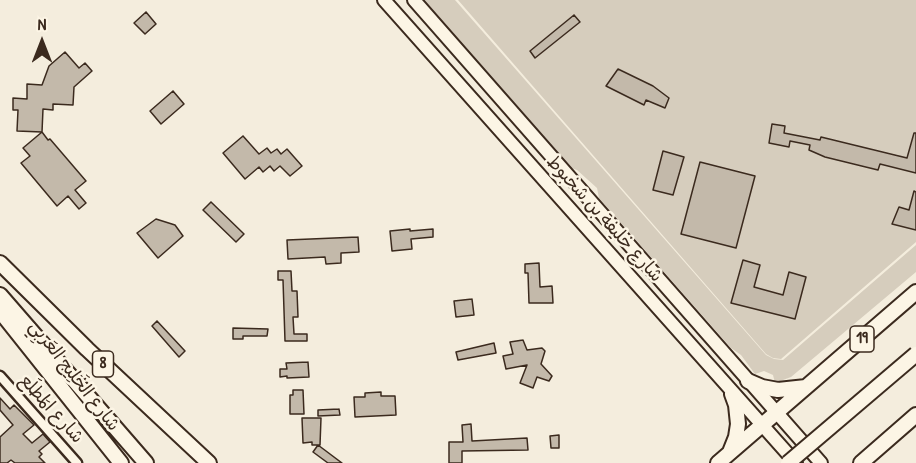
<!DOCTYPE html>
<meta charset="utf-8">
<style>
body{margin:0}
#map{position:relative;width:916px;height:463px;overflow:hidden;background:#f4eddd;font-family:"Patrick Hand",sans-serif}
canvas{display:block}
.north{position:absolute;left:12px;top:12px;width:60px;height:60px;-webkit-text-stroke:4px #fcf5e5;paint-order:stroke;rotate:0deg;font-size:16px;font-weight:700;line-height:24px;text-align:center;color:#3b2a1e}
.north::after{content:'';display:block;margin:auto;width:21px;height:27px;background:#3b2a1e;clip-path:polygon(50% 0,100% 100%,50% 72%,0 100%)}
</style>
<div id="map">
<canvas width="916" height="463"></canvas>
<div class="north">N</div>
</div>
<script>
const c = document.querySelector('canvas').getContext('2d');
c.lineJoin = 'round';
function fill(path, color) { c.fillStyle = color; c.fill(path, 'evenodd'); }
const poly = rows => new Path2D(rows.map(r => 'M' + r).join(''));
function strokePath(path, color, width, dash) { c.strokeStyle = color; c.lineWidth = width; c.lineCap = dash ? 'butt' : 'round'; c.setLineDash(dash || []); c.stroke(path); }
function drawText(font, color, halo, rows, align = 'center') {
  c.font = font + ' "Patrick Hand","Playpen Sans Arabic",sans-serif'; c.lineWidth = 5; c.setLineDash([]); c.textBaseline = 'middle'; c.strokeStyle = halo; c.fillStyle = color; for (const [text, x, y, turn = 0] of rows) {
    c.save(); c.translate(x, y); c.rotate((+turn || 0) * Math.PI / 180); c.textAlign = isNaN(turn) ? turn : align; if (halo) c.strokeText(text, 0, 0); c.fillText(text, 0, 0); c.restore();
  }
}
fill(poly([
 [424,0,455,0,766,355,774,359,783,360,916,245,916,272,791,377,775,383,773,375,764,371,755,374,741,355,731,348,599,198,597,188,577,170,568,167],
 [458,0,916,0,916,242,781,359,773,358,766,354]
]), '#d6cdbd');
const building = poly([
 [146,12,156,24,145,34,134,23,146,12],
 [574,15,580,22,535,58,530,51,574,15],
 [65,52,79,68,85,63,92,71,74,87,73,105,53,104,53,110,43,109,42,132,17,131,18,110,13,110,13,98,27,99,27,84,42,85,49,66,65,52],
 [618,69,653,86,669,98,665,108,646,100,644,105,606,86,618,69],
 [173,91,184,104,161,124,150,111,173,91],
 [772,124,785,126,784,133,820,140,821,137,907,158,914,133,916,133,916,173,880,164,878,170,825,157,809,150,810,145,790,141,789,147,769,143,772,124],
 [42,132,48,140,50,139,86,181,75,190,86,203,79,209,68,196,57,206,21,163,30,156,23,148,42,132],
 [243,136,259,154,267,148,271,153,277,149,281,154,287,149,302,166,290,176,280,166,274,171,270,166,263,172,259,167,245,179,223,153,243,136],
 [663,151,684,157,673,195,653,190,663,151],
 [700,162,755,176,736,248,681,234,700,162],
 [914,191,916,192,916,230,892,224,899,207,909,210,914,191],
 [211,202,244,234,236,242,203,210,211,202],
 [156,219,175,225,183,236,158,258,137,233,156,219],
 [410,229,410,231,433,229,433,237,411,239,412,249,392,251,390,231,410,229],
 [358,237,359,252,341,253,341,263,326,264,325,257,288,259,287,240,358,237],
 [743,260,760,265,754,287,783,295,789,272,806,277,795,319,731,303,743,260],
 [539,263,540,287,552,286,553,303,529,303,528,273,525,273,525,264,539,263],
 [278,271,291,271,292,291,297,291,298,317,293,317,294,334,307,334,307,341,285,341,283,280,278,280,278,271],
 [472,299,474,315,456,317,454,301,472,299],
 [157,321,185,351,179,357,152,326,157,321],
 [233,328,268,329,267,336,243,336,243,339,233,339,233,328],
 [523,340,527,350,542,348,545,351,541,364,552,376,549,381,537,377,533,388,520,383,527,365,506,369,503,356,513,354,510,342,523,340],
 [494,343,496,353,458,360,456,352,494,343],
 [308,362,309,377,287,378,287,376,280,377,280,369,287,369,286,363,308,362],
 [293,390,303,390,304,414,290,414,290,395,293,395,293,390],
 [381,392,381,396,395,396,396,415,355,417,354,397,365,397,365,393,381,392],
 [0,398,10,409,14,405,34,425,23,434,32,443,43,434,50,442,39,451,42,454,39,457,45,463,15,463,11,460,7,463,0,463,0,437,13,425,0,410,0,398],
 [339,409,340,415,318,416,318,410,339,409],
 [302,418,321,418,320,445,312,445,312,442,303,443,302,418],
 [471,424,472,441,527,438,528,450,462,451,462,463,449,463,449,442,463,442,462,425,471,424],
 [559,435,559,448,551,448,550,436,559,435],
 [318,445,342,463,328,463,313,452,318,445]
]);
fill(building, '#c3b9aa');
strokePath(building, '#3b2a1e', 1.5);
const minor = poly([
 [0,376,77,463]
]);
const secondary = poly([
 [384,0,796,463],
 [414,0,821,463]
]);
const primary = poly([
 [748,381,762,387,778,390,806,387],
 [730,452,736,437,738,424,736,405,732,394],
 [718,463,916,292],
 [861,463,916,415]
]);
const trunk = poly([
 [0,263,87,349,209,463],
 [0,295,146,463],
 [0,311,121,463]
]);
strokePath(minor, '#3b2a1e', 13);
strokePath(secondary, '#3b2a1e', 16);
strokePath(primary, '#3b2a1e', 18);
strokePath(trunk, '#3b2a1e', 18);
strokePath(minor, '#fcf5e5', 8);
strokePath(secondary, '#fcf5e5', 12);
strokePath(primary, '#fcf5e5', 14);
strokePath(trunk, '#fcf5e5', 14);
const trunkBridge = poly([
 [788,463,916,354]
]);
strokePath(trunkBridge, '#3b2a1e', 18, []);
strokePath(trunkBridge, '#fcf5e5', 14);
for (const [x, y, w] of [
 [862,339,24],
 [103,364,21]
]) { const box = new Path2D(); box.roundRect(x - w / 2, y - 13, w, 26, 4.5); c.fillStyle = '#fcf5e5'; c.fill(box); strokePath(box, '#3b2a1e', 1.5); }
drawText('bold 16px', '#3b2a1e', null, [
 ["19",862,339],
 ["8",103,364]
]);
drawText('18px', '#3b2a1e', '#fcf5e5', [
 ["شارع خليفة بن شخبوط",604,219,48],
 ["شارع الخَلِيج العَربِي",74,376,52],
 ["شارع المَطلَع",51,409,48]
]);
</script>
